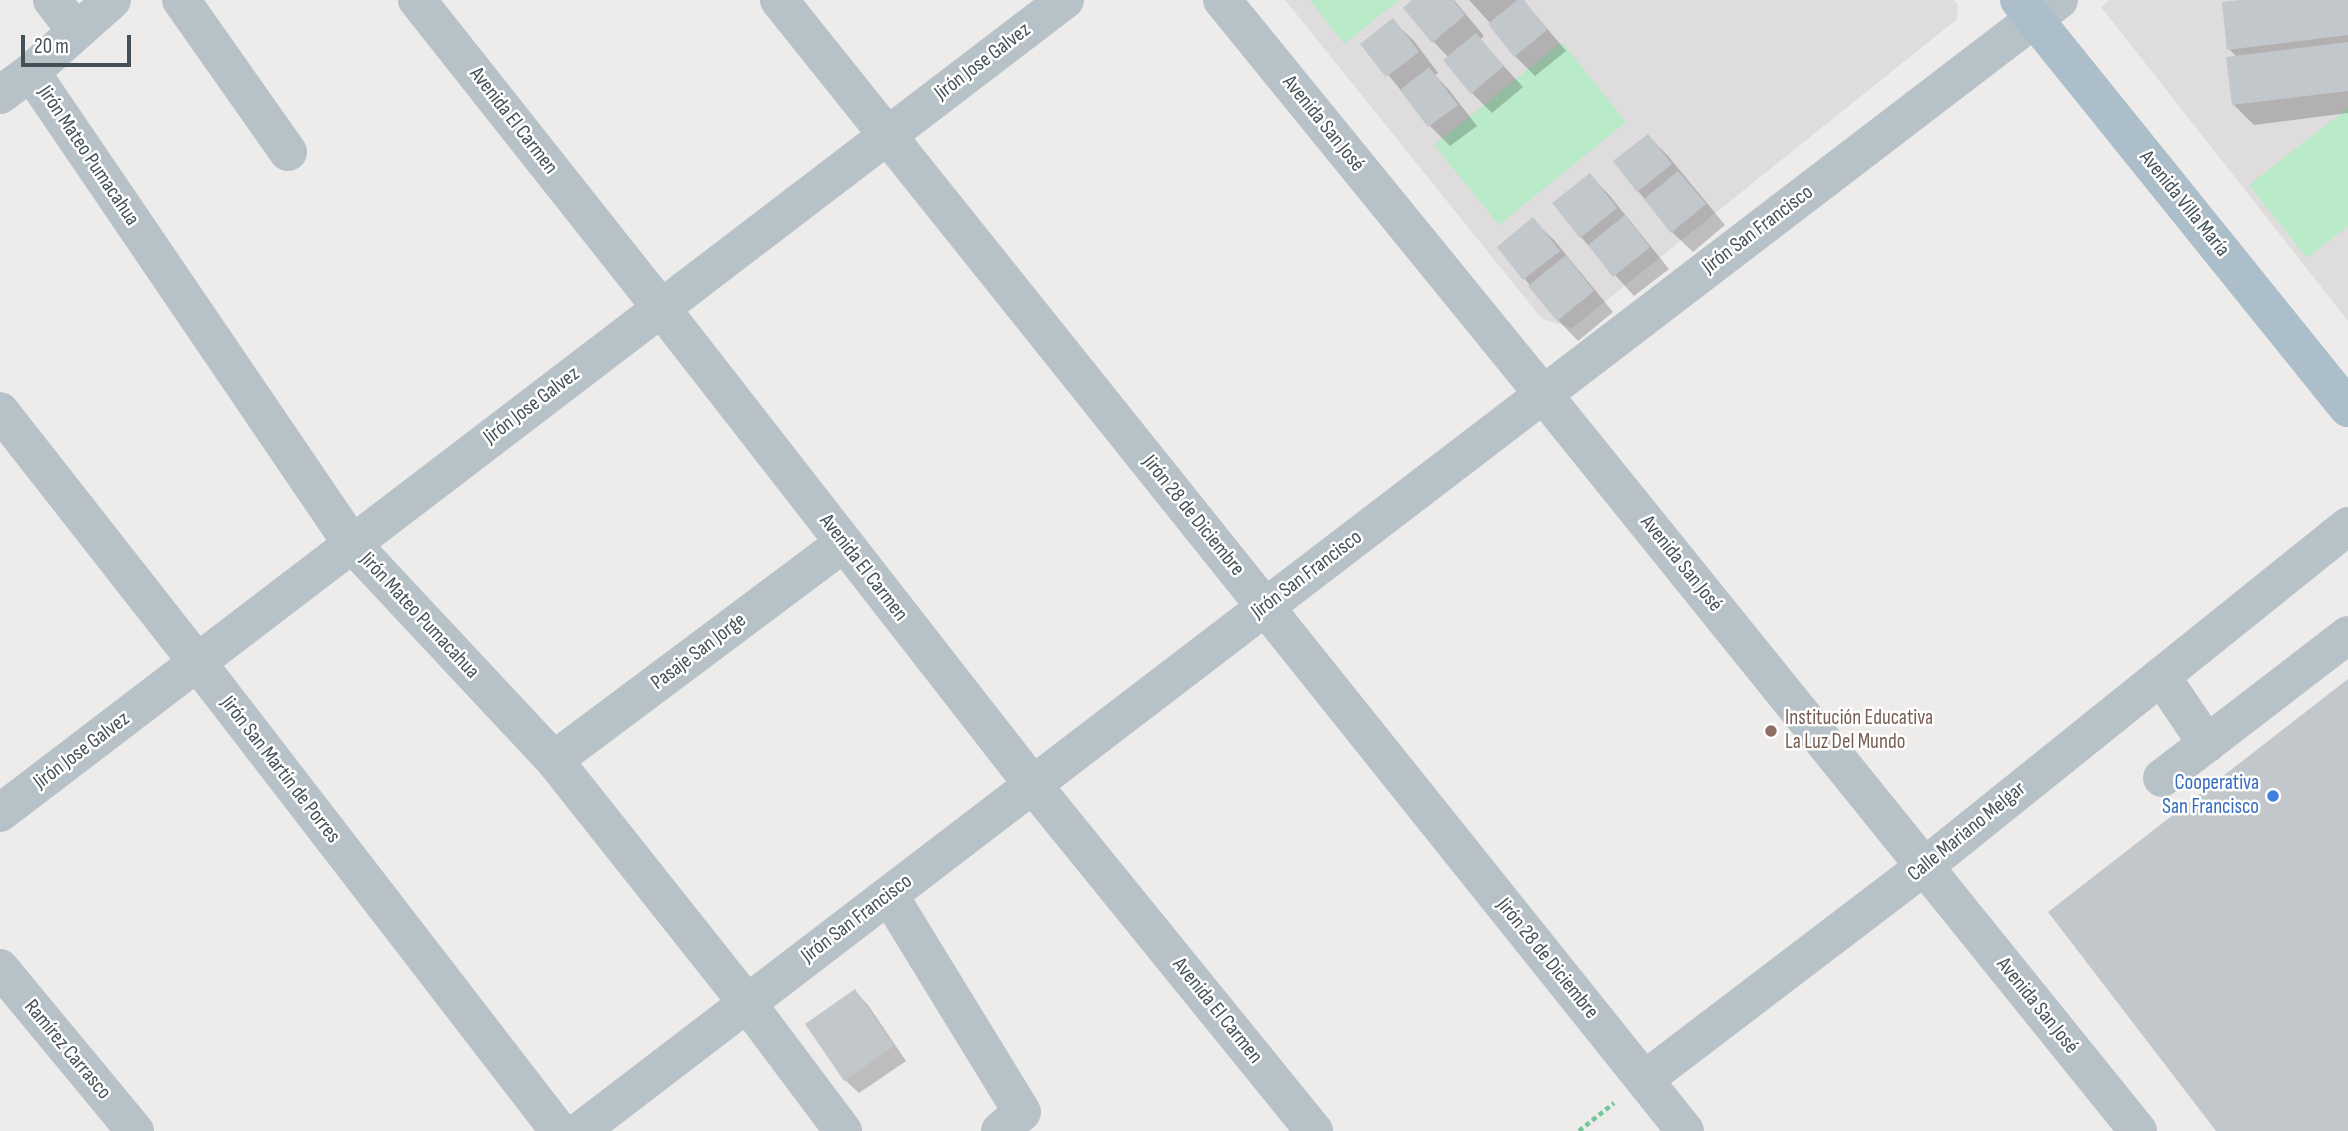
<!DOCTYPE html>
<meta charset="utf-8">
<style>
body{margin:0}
#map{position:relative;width:2348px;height:1131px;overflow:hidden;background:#eeebeb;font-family:"Sofia Sans Condensed",sans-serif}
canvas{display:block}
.scale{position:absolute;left:21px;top:35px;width:110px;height:32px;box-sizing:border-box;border:4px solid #455158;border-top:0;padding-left:9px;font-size:21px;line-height:24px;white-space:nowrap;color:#455158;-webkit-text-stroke:5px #fff;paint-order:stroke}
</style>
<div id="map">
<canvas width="2348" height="1131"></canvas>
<div class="scale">20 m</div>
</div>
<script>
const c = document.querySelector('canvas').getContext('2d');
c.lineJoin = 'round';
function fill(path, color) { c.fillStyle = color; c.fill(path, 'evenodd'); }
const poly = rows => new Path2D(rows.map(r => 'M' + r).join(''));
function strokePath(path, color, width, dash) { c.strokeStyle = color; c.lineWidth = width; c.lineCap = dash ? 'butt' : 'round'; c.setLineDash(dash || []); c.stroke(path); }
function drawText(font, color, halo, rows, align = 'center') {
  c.font = font + ' "Sofia Sans Condensed",sans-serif'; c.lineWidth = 5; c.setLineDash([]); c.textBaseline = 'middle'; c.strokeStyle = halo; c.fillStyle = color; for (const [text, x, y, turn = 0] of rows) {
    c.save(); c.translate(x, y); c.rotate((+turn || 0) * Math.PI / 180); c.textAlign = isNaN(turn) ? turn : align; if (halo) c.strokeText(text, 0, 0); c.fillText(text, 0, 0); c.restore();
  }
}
fill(poly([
 [1285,0,1954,0,1958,5,1956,20,1572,328,1542,319],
 [2109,0,2348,0,2348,321,2101,7]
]), '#dfdcdd');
fill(poly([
 [1310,0,1399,0,1344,44],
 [1562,42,1626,122,1499,225,1434,145],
 [2348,108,2348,226,2307,258,2249,185]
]), '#baebc8');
fill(poly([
 [1415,0,1454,0,1484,36,1480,40,1523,87,1492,113,1472,93,1449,58,1433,41],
 [1469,0,1523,0,1566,51,1535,76,1515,56,1491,24],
 [2255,0,2348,0,2348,113,2254,125,2234,105,2238,58,2229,49],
 [1393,21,1414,41,1438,73,1435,75,1449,90,1477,126,1450,146,1430,126,1363,44],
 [1648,136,1668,156,1725,225,1693,252,1672,232,1638,191],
 [1590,175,1610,196,1669,269,1634,296,1581,237],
 [1533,220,1554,240,1613,312,1578,341,1558,320,1499,247],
 [855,991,868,1005,906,1061,859,1093,845,1080]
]), '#0003');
fill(poly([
 [1412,0,1453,0,1465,15,1432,43,1403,8],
 [1517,0,1524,0,1547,30,1514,57,1488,24],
 [2240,0,2348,0,2348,35,2227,50,2222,2],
 [1393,18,1419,52,1386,77,1360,44],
 [1476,33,1504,66,1471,94,1443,60],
 [2348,42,2348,91,2232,105,2226,57],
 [1429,67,1458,105,1428,127,1400,90],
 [1648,134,1672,164,1637,192,1613,161],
 [1678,171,1706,204,1671,233,1644,199],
 [1590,173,1617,208,1580,238,1552,203],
 [1625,215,1650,247,1613,277,1588,245],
 [1533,217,1560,251,1523,280,1497,247],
 [1566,255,1594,291,1557,321,1528,286],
 [2348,679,2348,1131,2216,1131,2048,912],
 [855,989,894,1046,844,1081,805,1024]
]), '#c2c7cb');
strokePath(poly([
 [1579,1131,1614,1103]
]), '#74c796', 4.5, [5, 3.5]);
strokePath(poly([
 [52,0,76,31],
 [181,0,288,152],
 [417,0,661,308,1033,785,1314,1131],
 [779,0,1685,1131],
 [1222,0,1543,394,2138,1131],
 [31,72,352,544,554,760,747,1003,843,1131],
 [0,95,31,72,112,0],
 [0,411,197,662,559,1131],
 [2161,676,2207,744],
 [554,760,844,543],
 [2162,778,2348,635],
 [0,813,1065,0],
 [889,895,1022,1112,1000,1131],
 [0,968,135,1131],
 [1644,1080,1925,866,2348,526],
 [580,1131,2059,0]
]), '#b7c1c8', 38);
strokePath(poly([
 [2019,0,2348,408]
]), '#acbeca', 38);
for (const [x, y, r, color] of [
 [1771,731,7,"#8d6e63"],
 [2273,796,7,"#3f7fe0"]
]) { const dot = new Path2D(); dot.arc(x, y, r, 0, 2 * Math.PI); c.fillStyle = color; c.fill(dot); strokePath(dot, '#fff', 2.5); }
drawText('21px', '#455158', '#fff', [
 ["Jirón Jose Galvez",983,62,-37],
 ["Avenida El Carmen",513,121,52],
 ["Avenida San José",1323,124,51],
 ["Jirón Mateo Pumacahua",88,156,56],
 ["Avenida Villa María",2184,204,51],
 ["Jirón San Francisco",1758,230,-37],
 ["Jirón Jose Galvez",532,406,-37],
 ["Jirón 28 de Diciembre",1193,516,51],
 ["Avenida San José",1681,564,51],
 ["Avenida El Carmen",863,568,52],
 ["Jirón San Francisco",1307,575,-37],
 ["Jirón Mateo Pumacahua",419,616,47],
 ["Pasaje San Jorge",699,652,-37],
 ["Jirón Jose Galvez",82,751,-37],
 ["Jirón San Martín de Porres",280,770,52],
 ["Calle Mariano Melgar",1967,832,-39],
 ["Jirón San Francisco",857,919,-37],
 ["Jirón 28 de Diciembre",1547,959,51],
 ["Avenida San José",2037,1006,51],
 ["Avenida El Carmen",1217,1011,51],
 ["Ramírez Carrasco",67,1050,50]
]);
drawText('21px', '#785e54', '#fff', [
 ["Institución Educativa",1785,719],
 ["La Luz Del Mundo",1785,743]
], 'left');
drawText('21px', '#366cbe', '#fff', [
 ["Cooperativa",2259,784],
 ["San Francisco",2259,808]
], 'right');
</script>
